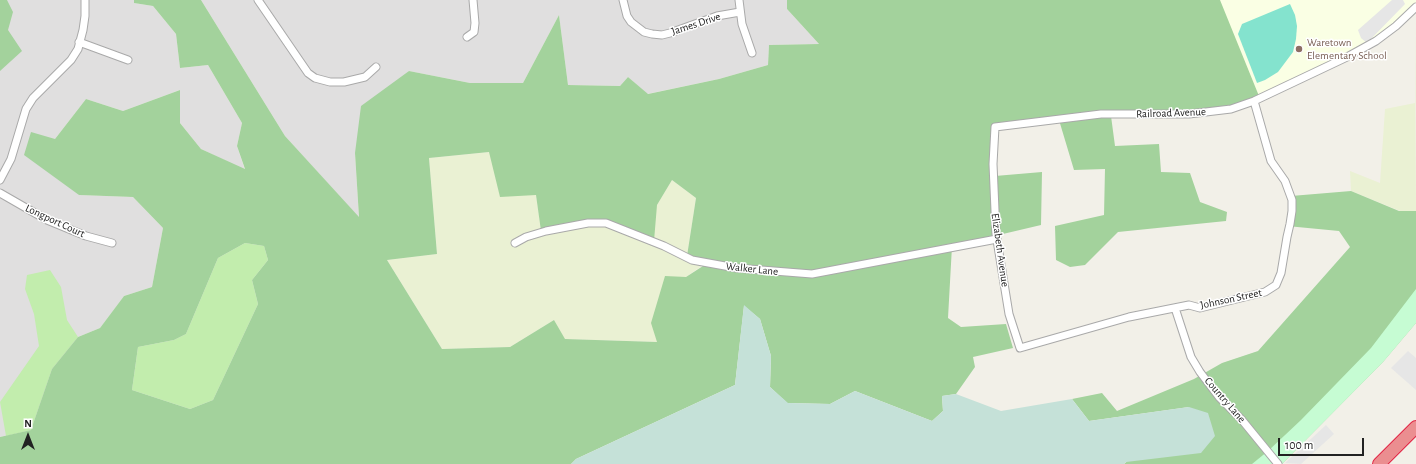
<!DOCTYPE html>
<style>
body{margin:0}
#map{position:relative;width:1416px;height:464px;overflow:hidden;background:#f2f0e8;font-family:"Alegreya Sans",sans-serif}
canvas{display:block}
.north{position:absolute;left:8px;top:416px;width:40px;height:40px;-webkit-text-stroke:3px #fff;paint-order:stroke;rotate:0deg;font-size:11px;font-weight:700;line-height:16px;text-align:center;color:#222}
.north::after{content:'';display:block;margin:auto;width:14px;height:18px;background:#222;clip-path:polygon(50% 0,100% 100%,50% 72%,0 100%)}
.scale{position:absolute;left:1278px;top:438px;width:86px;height:18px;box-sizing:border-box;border:2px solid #222;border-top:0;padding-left:5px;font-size:12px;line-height:14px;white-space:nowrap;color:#222;-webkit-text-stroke:3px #fff;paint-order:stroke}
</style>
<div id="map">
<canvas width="1416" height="464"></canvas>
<div class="north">N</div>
<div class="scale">100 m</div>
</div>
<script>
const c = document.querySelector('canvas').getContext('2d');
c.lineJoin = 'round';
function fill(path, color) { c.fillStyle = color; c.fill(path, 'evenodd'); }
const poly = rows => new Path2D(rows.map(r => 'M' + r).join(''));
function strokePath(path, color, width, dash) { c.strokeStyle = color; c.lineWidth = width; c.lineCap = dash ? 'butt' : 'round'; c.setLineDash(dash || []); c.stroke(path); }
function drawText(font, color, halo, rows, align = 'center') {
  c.font = font + ' "Alegreya Sans",sans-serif'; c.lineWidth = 3; c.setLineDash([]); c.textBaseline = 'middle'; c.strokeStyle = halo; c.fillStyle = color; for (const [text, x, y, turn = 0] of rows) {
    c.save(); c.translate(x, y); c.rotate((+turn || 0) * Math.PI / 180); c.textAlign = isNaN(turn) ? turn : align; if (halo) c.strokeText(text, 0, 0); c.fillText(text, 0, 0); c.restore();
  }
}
fill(poly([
 [0,0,134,0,134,3,153,6,176,34,180,68,208,65,242,123,237,146,245,170,201,149,180,123,180,90,123,111,86,99,55,139,79,195,133,197,163,228,152,287,124,296,100,328,78,337,31,430,0,437],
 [201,0,787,0,787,9,819,44,769,45,768,65,719,79,647,94,628,77,620,86,568,85,559,15,523,83,470,83,409,71,355,153,359,218,285,136]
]), '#e0dfdf');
fill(poly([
 [1219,0,1416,0,1416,7,1376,41,1254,101]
]), '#faffe4');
fill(poly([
 [1415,10,1416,211,1400,211,1351,191,1350,171,1380,183,1385,109,1415,103],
 [490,152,500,196,536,194,541,231,607,225,657,205,672,180,696,198,687,256,703,265,686,277,658,342,564,339,554,320,510,347,442,349,387,260,437,254,429,158]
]), '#eaf1d3');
fill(poly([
 [245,243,264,246,268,260,252,280,258,304,213,400,190,409,132,390,138,347,174,340,186,334,218,258],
 [50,270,61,287,67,320,78,337,52,369,31,430,6,436,0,402,39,346,34,314,25,289,27,275]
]), '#c2edad');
fill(poly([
 [0,0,7,0,13,12,8,30,22,51,0,71],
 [134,0,201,0,285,136,359,217,355,153,361,106,409,71,470,83,523,83,559,15,568,85,620,86,628,77,648,94,719,79,768,65,769,45,819,44,787,9,787,0,1220,0,1261,101,1200,117,1111,116,1115,146,1159,144,1161,172,1190,173,1200,202,1227,212,1226,221,1118,232,1085,265,1070,267,1056,260,1055,226,1104,215,1105,169,1074,170,1059,120,994,127,995,176,1042,172,1041,225,952,246,948,318,961,327,1006,324,1013,348,973,357,975,367,956,394,942,396,943,411,932,421,855,391,830,404,787,403,770,387,771,356,760,319,744,306,735,385,576,459,571,464,0,464,0,437,31,430,52,369,78,337,100,328,124,296,152,287,163,228,133,197,79,195,24,155,31,132,55,139,86,99,123,111,180,90,180,123,201,149,245,169,237,146,242,123,208,65,180,68,176,34,153,6,134,3],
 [489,152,500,197,536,195,541,231,607,225,654,241,657,205,672,180,696,198,687,256,703,266,686,277,665,276,651,323,657,342,565,339,554,320,510,347,442,349,387,260,437,254,429,158],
 [245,243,264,246,268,260,252,280,258,304,213,400,190,409,132,390,138,347,174,340,186,334,218,258],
 [1351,191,1399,211,1416,211,1416,323,1383,362,1282,464,1124,464,1189,407,1089,421,1072,399,1102,393,1117,411,1194,379,1222,363,1258,351,1350,247,1339,231,1287,226,1291,196]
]), '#a3d29c');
fill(poly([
 [744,305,760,319,771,356,770,387,788,403,830,404,855,391,932,421,943,411,942,396,956,394,1001,411,1072,399,1089,421,1189,407,1208,413,1215,436,1201,453,1126,462,1124,464,571,464,576,459,735,385]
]), '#c5e1d8');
fill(poly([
 [1416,289,1416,323,1383,362,1282,464,1252,464,1268,451,1301,420,1371,348]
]), '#c6fcd3');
fill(poly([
 [1290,4,1295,15,1297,26,1296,39,1293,52,1278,72,1265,80,1257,83,1238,34,1242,24]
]), '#84e3ce');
fill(poly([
 [1392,0,1403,0,1405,4,1367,43,1361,38,1358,30],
 [1408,351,1416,358,1416,390,1391,368],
 [1326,425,1334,434,1301,464,1285,463]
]), '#e6e6e6');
const street = poly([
 [258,0,308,73,315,78,330,82,344,82,365,77,376,67],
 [623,0,627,16,631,22,644,32,652,34,662,35,670,33,717,16,740,12],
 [739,0,742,24,752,53],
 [467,37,474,32,475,23,473,0],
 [79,42,128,60],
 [1254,101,1271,161,1285,181,1292,200,1292,211,1290,224,1287,237,1281,273,1276,285,1265,292,1200,308,1189,305,1129,317,1020,348,1009,314,996,234,993,164,995,127,1101,114,1189,114,1231,109,1254,101,1347,57,1376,41,1396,26,1416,7],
 [0,180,11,159,26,109,33,98,71,60,78,49,83,30,85,16,85,0],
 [0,193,47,220,86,236,112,243],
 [515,243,526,237,546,231,588,223,606,223,664,246,692,260,736,268,812,274,997,239],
 [1175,308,1191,357,1200,372,1219,397,1242,420,1278,464]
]);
const highway = poly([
 [1379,464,1416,427]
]);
strokePath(street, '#a9a9a9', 9);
strokePath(highway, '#e22344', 14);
strokePath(street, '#fff', 7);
strokePath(highway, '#eb8e90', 12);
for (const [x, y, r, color] of [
 [1299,49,4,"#8d6e63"]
]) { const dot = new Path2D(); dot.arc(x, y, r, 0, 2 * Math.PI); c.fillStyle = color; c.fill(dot); strokePath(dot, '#fff', 1.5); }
drawText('11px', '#222', '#fff', [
 ["James Drive",696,24,-18],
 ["Railroad Avenue",1171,113,-2],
 ["Longport Court",55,221,25],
 ["Elizabeth Avenue",1000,250,82],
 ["Walker Lane",752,269,6],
 ["Johnson Street",1231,299,-12],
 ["Country Lane",1225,400,49]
]);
drawText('11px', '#785e54', '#fff', [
 ["Waretown",1307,43],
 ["Elementary School",1307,56]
], 'left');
</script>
